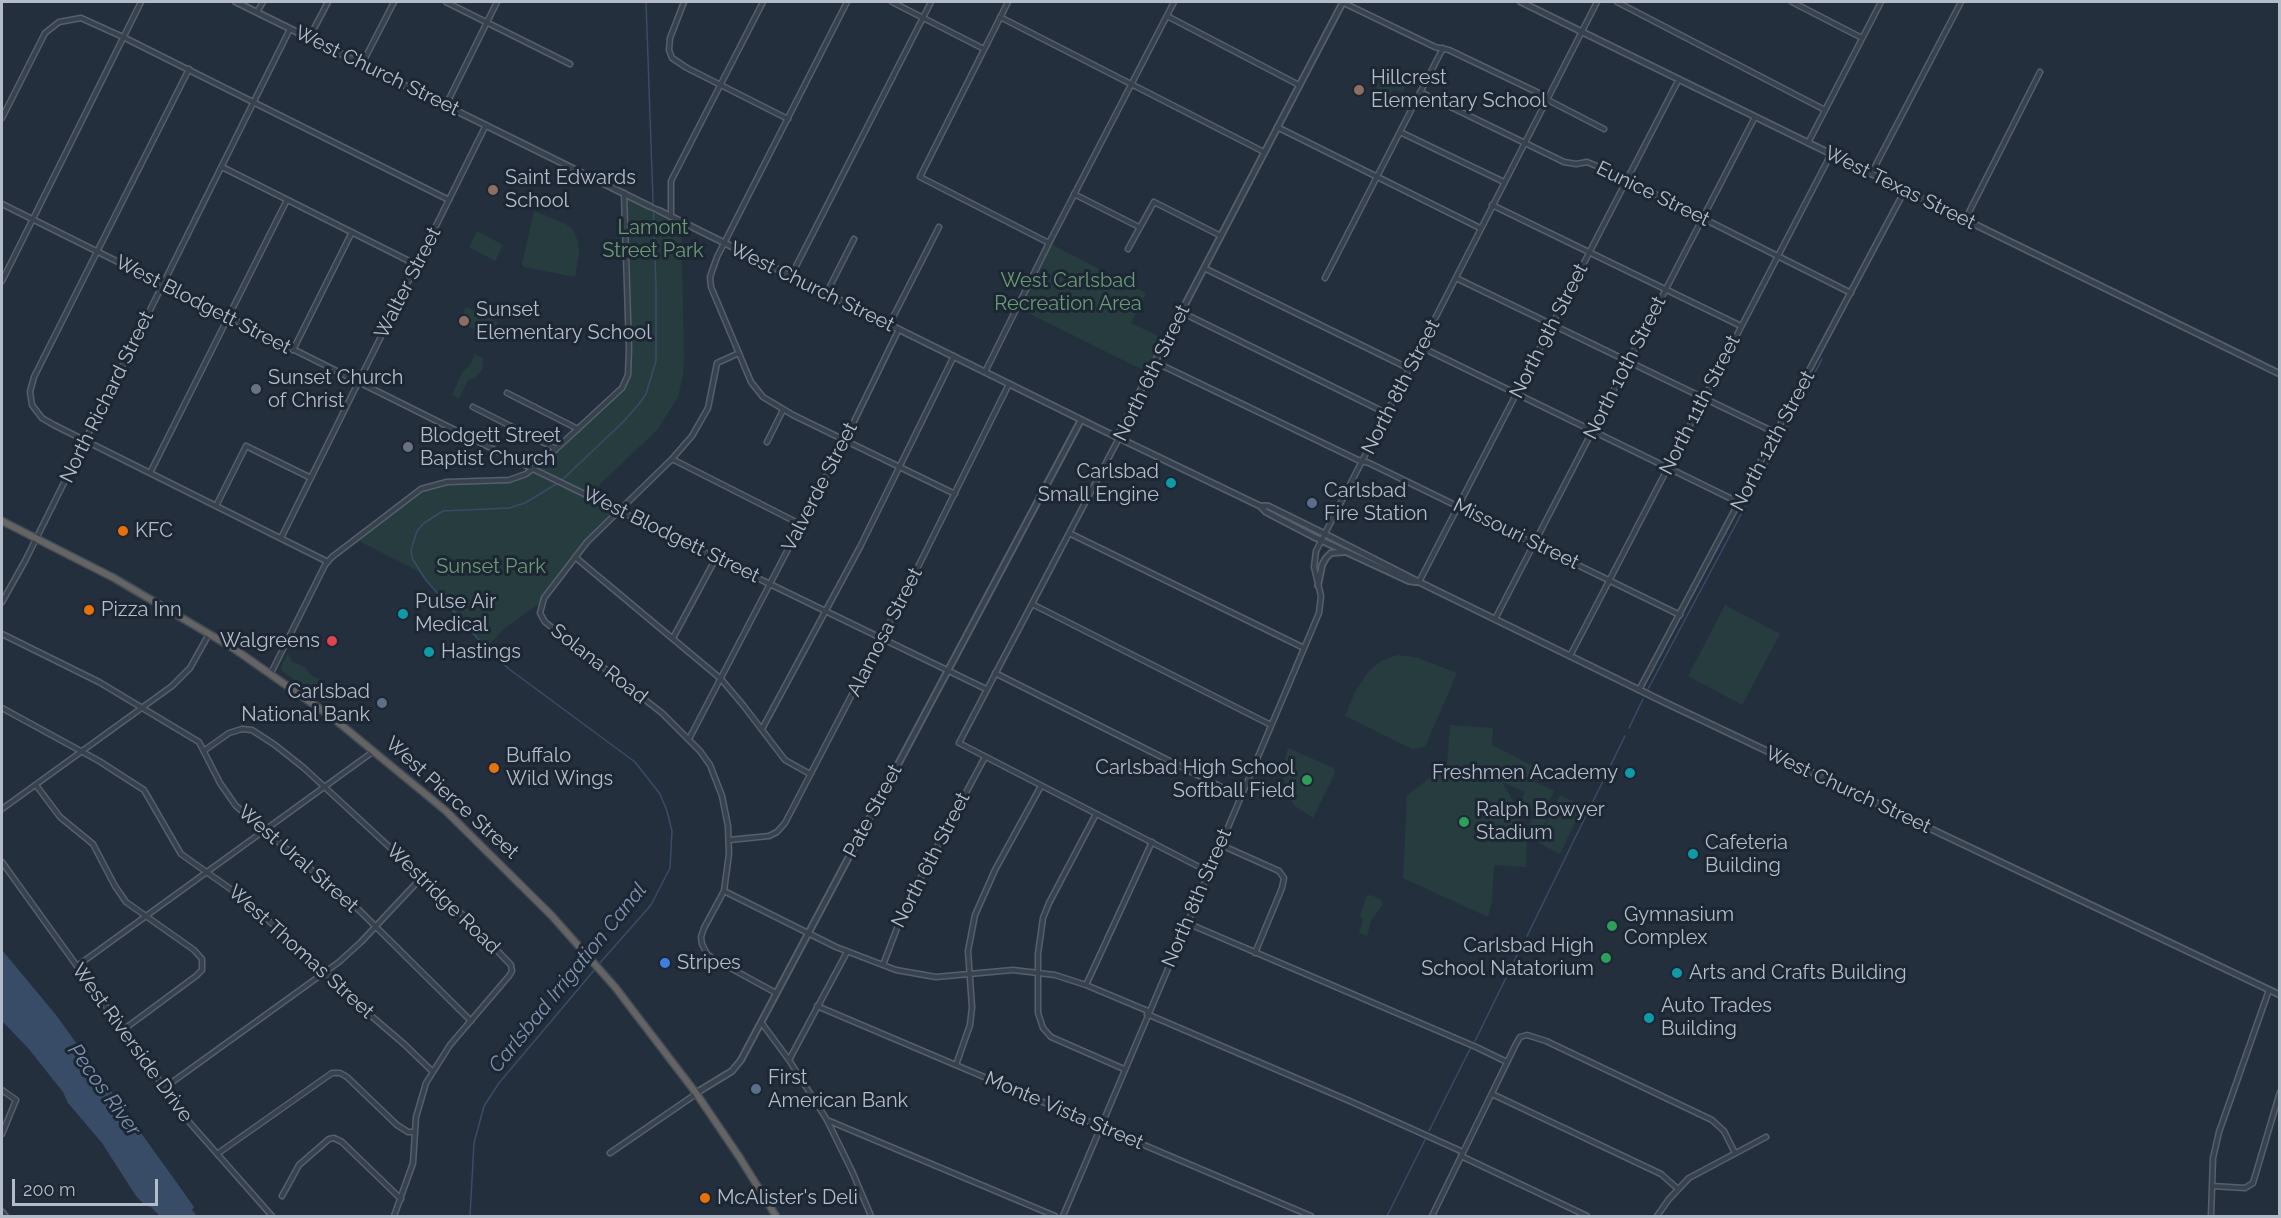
<!DOCTYPE html>
<style>
body{margin:0}
#map{position:relative;width:2281px;height:1218px;overflow:hidden;background:#242f3e;font-family:Raleway,sans-serif}
canvas{display:block}
.frame{position:absolute;inset:0;border:3px solid #b4bcc9;pointer-events:none}
.scale{position:absolute;left:12px;top:1179px;width:146px;height:27px;box-sizing:border-box;border:3px solid #b4bcc9;border-top:0;padding-left:8px;font-size:18px;line-height:21px;white-space:nowrap;color:#b4bcc9;-webkit-text-stroke:4px #1d2633;paint-order:stroke}
</style>
<div id="map">
<canvas width="2281" height="1218"></canvas>
<div class="frame"></div>
<div class="scale">200 m</div>
</div>
<script>
const c = document.querySelector('canvas').getContext('2d');
c.lineJoin = 'round';
function fill(path, color) { c.fillStyle = color; c.fill(path, 'evenodd'); }
const poly = rows => new Path2D(rows.map(r => 'M' + r).join(''));
function strokePath(path, color, width, dash) { c.strokeStyle = color; c.lineWidth = width; c.lineCap = dash ? 'butt' : 'round'; c.setLineDash(dash || []); c.stroke(path); }
function drawText(font, color, halo, rows, align = 'center') {
  c.font = font + ' Raleway,sans-serif'; c.lineWidth = 6; c.setLineDash([]); c.textBaseline = 'middle'; c.strokeStyle = halo; c.fillStyle = color; for (const [text, x, y, turn = 0] of rows) {
    c.save(); c.translate(x, y); c.rotate((+turn || 0) * Math.PI / 180); c.textAlign = isNaN(turn) ? turn : align; if (halo) c.strokeText(text, 0, 0); c.fillText(text, 0, 0); c.restore();
  }
}
fill(poly([
 [1392,74,1407,81,1403,92,1394,90,1386,98,1379,96,1376,88,1380,82],
 [624,193,681,222,684,354,683,376,678,397,658,429,589,495,619,511,593,536,542,602,505,628,486,648,454,614,420,572,355,539,414,494,436,484,499,481,526,474,622,388,628,375],
 [534,211,566,224,574,231,578,242,579,255,575,277,524,267,522,264],
 [477,231,503,245,495,261,469,247],
 [1049,243,1146,293,1131,323,1167,340,1149,373,1018,308],
 [466,307,498,322,490,337,459,322],
 [475,354,483,358,482,370,475,378,468,380,459,399,452,395,463,371,470,365],
 [1725,605,1780,634,1742,705,1688,676],
 [288,653,292,662,305,667,312,676,319,679,320,682,315,690,310,691,282,671,281,667],
 [1397,655,1415,657,1457,673,1425,747,1412,749,1345,716,1355,692,1368,672,1381,661],
 [1450,725,1493,728,1492,745,1537,768,1531,780,1554,791,1542,815,1519,804,1525,792,1502,782,1519,811,1523,829,1520,836,1523,837,1535,813,1547,819,1535,843,1527,839,1526,867,1494,865,1492,901,1488,917,1403,878,1407,795,1447,765],
 [1288,748,1334,768,1335,773,1313,818,1295,806,1286,793,1282,770],
 [1560,795,1583,806,1560,854,1537,842],
 [1371,895,1381,900,1383,904,1371,921,1367,936,1359,933,1363,920,1360,915,1367,896]
]), '#263c3f');
fill(poly([
 [2,950,56,1015,177,1183,194,1207,192,1210,197,1216,160,1216,151,1207,146,1206,136,1196,102,1143,68,1103,63,1092,28,1048,2,1021]
]), '#394c67');
strokePath(poly([
 [562,480,623,422,639,404,646,394,656,361,656,286,646,2],
 [558,483,525,503,509,508,443,511,424,523,417,531,411,550,412,558,425,579,486,648,509,669,635,762,660,794,667,811,672,831,670,868,651,905,599,964],
 [1747,503,1822,359],
 [1648,689,1745,507],
 [1629,728,1643,699],
 [1527,936,1625,736],
 [1475,1041,1523,943],
 [1429,1131,1470,1049],
 [470,1216,474,1143,484,1106,499,1083,596,968],
 [1387,1216,1425,1140]
]), '#394c67', 1.5);
const minor = poly([
 [446,2,570,64],
 [684,2,670,38,669,50,672,58,687,68,788,119],
 [847,2,717,257,710,277,711,287,751,382,763,397,793,415,955,494],
 [892,2,984,49],
 [1008,2,920,177,1049,243],
 [1342,2,1435,47,1449,50,1547,97],
 [1617,2,1825,110],
 [1792,2,1862,38],
 [257,12,263,2],
 [1167,16,1299,85],
 [1000,17,1264,152],
 [309,38,328,2],
 [362,64,394,2],
 [189,69,34,377,30,392,32,405,42,418,54,425,328,562],
 [1420,92,1564,162,1576,164,1587,162,1609,171,1851,293],
 [1546,99,1604,129],
 [446,105,497,2],
 [2,118,45,33,59,22,81,18,123,37,449,200],
 [1277,127,1480,228],
 [1400,132,1504,182],
 [1808,143,1881,2],
 [222,167,417,265],
 [1871,174,1961,2],
 [1074,194,1139,227],
 [2,204,533,469,986,689],
 [1492,205,1741,326],
 [649,206,660,211],
 [671,217,671,181,763,2],
 [1965,220,2040,72],
 [1128,249,1154,202,1221,236],
 [1204,268,1410,369],
 [791,276,931,2],
 [1325,278,1443,48],
 [1456,278,1776,433],
 [2,281,141,2],
 [826,294,854,239],
 [1181,312,1388,414],
 [889,325,939,227],
 [1421,347,1740,503],
 [293,350,352,232],
 [739,353,717,363,708,408,692,436,672,459,587,542,544,598,540,613,545,622,662,713,700,751,710,765,722,796,728,826,729,854,724,891,704,928,701,937,702,944,707,954,714,959,776,993],
 [1155,362,1358,460,1369,463,1680,615],
 [985,372,1049,243,1174,2],
 [507,393,578,429],
 [473,407,556,449],
 [1119,438,959,743,1209,872],
 [767,442,783,410],
 [672,459,800,524],
 [150,473,287,200],
 [216,506,246,446,311,478],
 [1069,533,1304,648],
 [281,538,486,125],
 [575,557,721,679,743,705,785,760,810,774],
 [1419,582,1679,79],
 [2,602,25,561,290,29],
 [1032,604,1271,725],
 [1495,619,1755,117],
 [2,634,99,682,199,742,220,783,236,806,360,911,471,1021],
 [673,638,716,558],
 [1570,656,1831,154],
 [271,673,325,565,332,557,421,489,447,482,509,480,526,474,556,449,622,388,628,375,629,349,624,193],
 [995,673,1241,797],
 [1639,690,1905,190],
 [2,708,99,761,144,790,181,854,232,890,287,936,355,1002,404,1044,432,1071],
 [762,729,860,547,954,356],
 [689,739,845,440,899,329],
 [205,750,229,733,242,729,252,730,275,745,304,768,462,914,511,965,512,971,509,976,450,1045,426,1083,416,1117,413,1163,394,1216],
 [36,785,60,817,93,844,115,886,126,902,194,950,202,959,202,970,196,976,123,1030],
 [2,809,172,686,190,668,209,634],
 [1096,814,1049,903,1043,918,1038,954,1038,1013,1043,1028,1051,1037,1124,1069],
 [729,840,769,836,777,832,785,823,909,585,1009,384],
 [1221,845,1279,871,1284,878,1282,888,1255,953],
 [2,862,190,1123,272,1216],
 [724,891,836,947,896,970,936,977,1013,970,1055,975,1086,985,1148,1011],
 [1187,923,1476,1047,1507,1062],
 [883,965,905,907,985,757],
 [77,966,374,751],
 [1086,985,1152,842],
 [817,1006,1311,1216],
 [1147,1014,1352,1102,1463,1152],
 [761,1022,789,1060,827,1120,852,1171,871,1216],
 [789,1060,847,952],
 [956,1065,970,1025,972,1007,968,951,975,915,995,870,1041,786],
 [164,1088,339,962,361,942,422,877],
 [2,1090,16,1100,2,1134],
 [1492,1094,1661,1174,1678,1189],
 [827,1120,1055,1216],
 [610,1153,696,1094],
 [217,1154,332,1073,340,1073,347,1077,397,1125,408,1132,414,1132],
 [1461,1156,1587,1216],
 [2212,1186,2245,1188,2253,1183,2280,1092],
 [282,1196,299,1165,329,1139,334,1138,342,1142,401,1199],
 [1063,1216,1319,613,1321,596,1314,567,1316,551,1597,2],
 [1432,1216,1516,1044,1520,1037,1527,1035,1546,1041,1712,1120,1724,1131,1735,1153],
 [1657,1216,1669,1199,1689,1178,1766,1137],
 [2211,1216,2213,1158,2219,1132,2269,990]
]);
const tertiary = poly([
 [236,2,649,206],
 [1521,2,2280,374],
 [660,211,1100,429,1260,506,1268,506,1325,534,1419,582,1664,702,2280,995],
 [1119,438,1120,431,1155,362,1343,2],
 [1260,506,1266,512,1312,536,1409,581,1416,582],
 [1318,585,1322,565,1326,558,1331,553,1343,552],
 [696,1093,732,1071,741,1060,1081,420],
 [2,1212,5,1216]
]);
const trunk = poly([
 [2,521,114,578,233,648,333,718,446,811,552,916,615,987,696,1093,740,1158,776,1216]
]);
strokePath(minor, '#565f6c', 7);
strokePath(tertiary, '#565f6c', 8);
strokePath(trunk, '#434c59', 9);
strokePath(minor, '#38414e', 4);
strokePath(tertiary, '#38414e', 4.5);
strokePath(trunk, '#656462', 6);
for (const [x, y, r, color] of [
 [1359,90,6,"#8d6e63"],
 [493,190,6,"#8d6e63"],
 [464,321,6,"#8d6e63"],
 [256,389,6,"#6b7280"],
 [408,447,6,"#6b7280"],
 [1171,483,6,"#0f9aa8"],
 [1312,503,6,"#5c6f8a"],
 [123,531,6,"#e8710a"],
 [89,610,6,"#e8710a"],
 [403,614,6,"#0f9aa8"],
 [332,641,6,"#e0444e"],
 [429,652,6,"#0f9aa8"],
 [382,703,6,"#5c6f8a"],
 [494,768,6,"#e8710a"],
 [1630,773,6,"#0f9aa8"],
 [1307,780,6,"#2e9e5b"],
 [1464,822,6,"#2e9e5b"],
 [1693,854,6,"#0f9aa8"],
 [1612,926,6,"#2e9e5b"],
 [1606,958,6,"#2e9e5b"],
 [665,963,6,"#3f7fe0"],
 [1677,973,6,"#0f9aa8"],
 [1649,1018,6,"#0f9aa8"],
 [756,1089,6,"#5c6f8a"],
 [705,1198,6,"#e8710a"]
]) { const dot = new Path2D(); dot.arc(x, y, r, 0, 2 * Math.PI); c.fillStyle = color; c.fill(dot); strokePath(dot, '#1d2633', 2); }
drawText('20px', '#b4bcc9', '#1d2633', [
 ["West Church Street",377,71,26],
 ["West Texas Street",1900,188,26],
 ["Eunice Street",1653,194,26],
 ["Walter Street",408,283,-63],
 ["West Church Street",812,287,26],
 ["West Blodgett Street",203,305,27],
 ["North 9th Street",1549,331,-63],
 ["North 10th Street",1625,368,-63],
 ["North 6th Street",1152,373,-64],
 ["North 8th Street",1401,387,-63],
 ["North Richard Street",107,397,-64],
 ["North 11th Street",1700,405,-63],
 ["North 12th Street",1773,441,-62],
 ["Valverde Street",820,487,-63],
 ["Missouri Street",1516,534,26],
 ["West Blodgett Street",671,535,26],
 ["Alamosa Street",885,632,-63],
 ["Solana Road",599,664,38],
 ["West Church Street",1848,790,25],
 ["West Pierce Street",452,798,42],
 ["Pate Street",873,811,-62],
 ["West Ural Street",298,859,41],
 ["North 6th Street",931,860,-63],
 ["North 8th Street",1197,898,-67],
 ["Westridge Road",443,899,44],
 ["West Thomas Street",301,952,42],
 ["West Riverside Drive",132,1043,54],
 ["Monte Vista Street",1064,1111,23]
]);
drawText('20px', '#b4bcc9', '#1d2633', [
 ["Hillcrest",1371,78],
 ["Elementary School",1371,101],
 ["Saint Edwards",505,178],
 ["School",505,201],
 ["Sunset",476,310],
 ["Elementary School",476,333],
 ["Sunset Church",268,378],
 ["of Christ",268,401],
 ["Blodgett Street",420,436],
 ["Baptist Church",420,459],
 ["Carlsbad",1159,472,"right"],
 ["Small Engine",1159,495,"right"],
 ["Carlsbad",1324,491],
 ["Fire Station",1324,514],
 ["KFC",135,531],
 ["Pulse Air",415,602],
 ["Medical",415,625],
 ["Pizza Inn",101,610],
 ["Walgreens",320,641,"right"],
 ["Hastings",441,652],
 ["Carlsbad",370,692,"right"],
 ["National Bank",370,715,"right"],
 ["Buffalo",506,756],
 ["Wild Wings",506,779],
 ["Carlsbad High School",1295,768,"right"],
 ["Softball Field",1295,791,"right"],
 ["Freshmen Academy",1618,773,"right"],
 ["Ralph Bowyer",1476,810],
 ["Stadium",1476,833],
 ["Cafeteria",1705,843],
 ["Building",1705,866],
 ["Gymnasium",1624,915],
 ["Complex",1624,938],
 ["Carlsbad High",1594,946,"right"],
 ["School Natatorium",1594,969,"right"],
 ["Stripes",677,963],
 ["Arts and Crafts Building",1689,973],
 ["Auto Trades",1661,1006],
 ["Building",1661,1029],
 ["First",768,1078],
 ["American Bank",768,1101],
 ["McAlister's Deli",717,1198]
], 'left');
drawText('20px', '#6b9a76', '#1d2633', [
 ["Lamont",653,228],
 ["Street Park",653,251],
 ["West Carlsbad",1068,281],
 ["Recreation Area",1068,304],
 ["Sunset Park",491,567]
]);
drawText('italic 21px', '#7c92b1', '#1d2633', [
 ["Carlsbad Irrigation Canal",568,978,-51],
 ["Pecos River",104,1090,54]
]);
</script>
